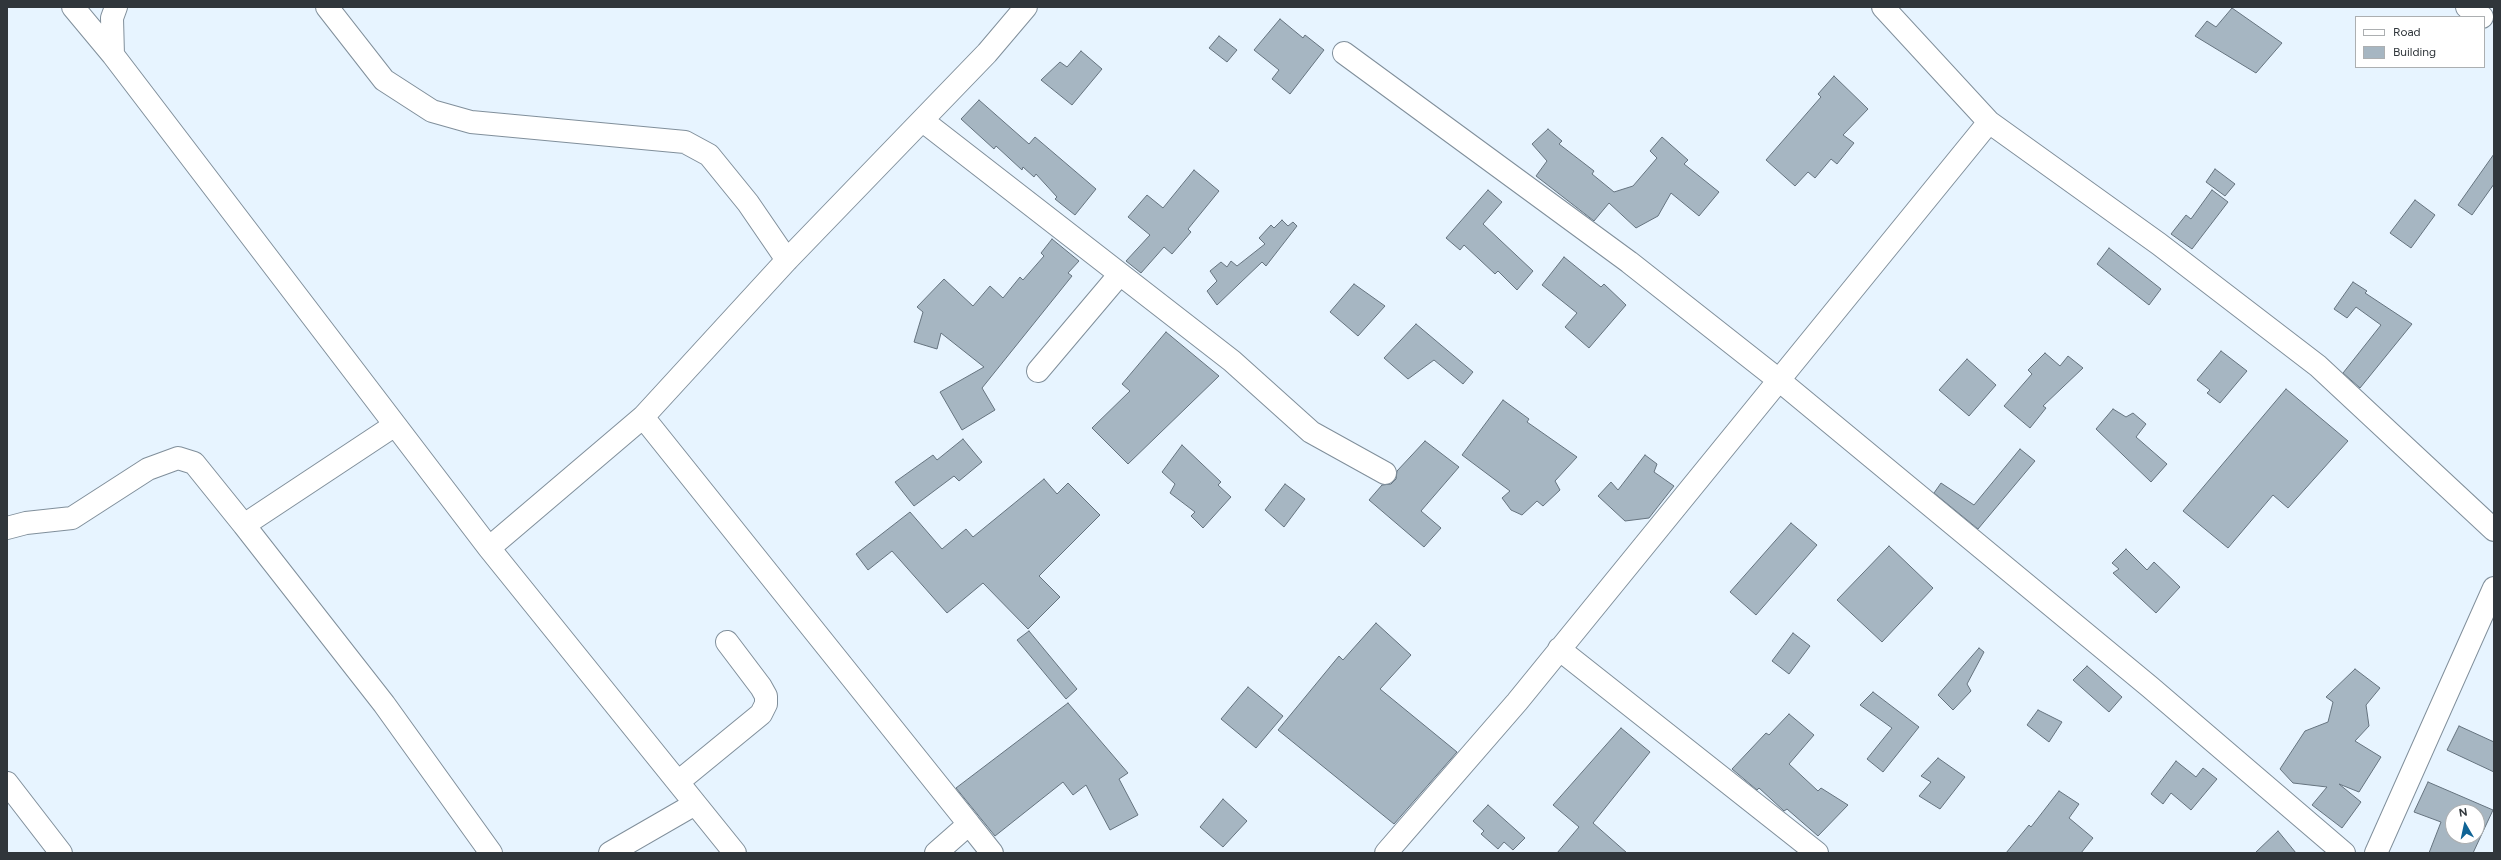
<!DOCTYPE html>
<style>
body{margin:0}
#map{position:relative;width:2501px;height:860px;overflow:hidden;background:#e7f4ff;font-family:Figtree,sans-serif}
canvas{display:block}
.frame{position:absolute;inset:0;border:8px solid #30363b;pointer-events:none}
.legend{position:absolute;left:2355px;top:16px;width:130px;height:52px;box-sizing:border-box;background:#fff;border:1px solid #acafb1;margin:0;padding:5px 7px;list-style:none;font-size:12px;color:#30363b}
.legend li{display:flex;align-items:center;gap:8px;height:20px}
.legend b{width:20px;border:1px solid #acafb1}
.north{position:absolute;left:2445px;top:804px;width:40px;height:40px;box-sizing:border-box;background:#fff;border:1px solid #acafb1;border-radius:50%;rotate:351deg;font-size:11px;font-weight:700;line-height:16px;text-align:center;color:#30363b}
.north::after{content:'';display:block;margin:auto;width:14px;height:18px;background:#106496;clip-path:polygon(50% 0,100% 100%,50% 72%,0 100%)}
</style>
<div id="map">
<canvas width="2501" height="860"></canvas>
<div class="frame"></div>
<ul class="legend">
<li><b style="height:5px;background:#fff"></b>Road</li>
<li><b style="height:11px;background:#a6b6c2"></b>Building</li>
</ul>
<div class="north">N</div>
</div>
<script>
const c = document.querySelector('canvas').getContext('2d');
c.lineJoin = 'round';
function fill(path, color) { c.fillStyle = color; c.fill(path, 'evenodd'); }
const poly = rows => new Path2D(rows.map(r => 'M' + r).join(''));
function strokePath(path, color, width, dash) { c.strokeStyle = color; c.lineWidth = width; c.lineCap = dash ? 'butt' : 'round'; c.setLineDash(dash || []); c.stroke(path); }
const building = poly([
 [2232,8,2282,43,2256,73,2195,36,2207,21,2216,27,2232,8],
 [1280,19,1303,38,1305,35,1324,50,1290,94,1272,79,1279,70,1254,50,1280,19],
 [1219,36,1237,50,1227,62,1209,48,1219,36],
 [1081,51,1102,69,1072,105,1041,80,1060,62,1067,67,1081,51],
 [1834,76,1868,109,1843,135,1854,143,1837,164,1831,159,1815,178,1808,172,1795,186,1766,160,1821,97,1818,94,1834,76],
 [979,100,1029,144,1035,137,1096,189,1075,215,1055,199,1057,197,1036,174,1034,177,1023,167,1022,170,996,146,994,149,961,119,979,100],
 [1548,129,1562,141,1559,144,1594,171,1592,174,1614,192,1633,186,1657,158,1650,151,1662,137,1688,160,1684,164,1719,192,1699,216,1671,193,1658,216,1636,228,1609,203,1594,221,1536,176,1547,161,1532,144,1548,129],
 [2494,154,2494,184,2472,215,2458,205,2494,154],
 [2215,169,2235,184,2225,196,2206,182,2215,169],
 [1194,170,1219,191,1188,229,1191,232,1172,254,1164,247,1141,273,1126,261,1150,235,1128,217,1147,195,1163,208,1194,170],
 [1488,190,1502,202,1483,224,1533,271,1517,290,1498,271,1495,274,1464,245,1460,250,1446,238,1488,190],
 [2212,190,2228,202,2192,249,2171,234,2186,215,2191,219,2212,190],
 [2415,200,2435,215,2411,248,2390,233,2415,200],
 [1282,220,1288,226,1293,222,1297,226,1266,266,1262,262,1217,305,1207,291,1217,281,1210,271,1221,262,1227,267,1231,261,1237,266,1265,244,1259,238,1271,225,1274,228,1282,220],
 [1052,239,1079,261,1068,273,1072,276,982,388,995,410,962,430,940,392,984,367,941,333,937,349,914,342,923,312,917,307,944,279,973,306,990,286,1003,298,1020,277,1023,280,1044,256,1041,253,1052,239],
 [2109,248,2161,289,2149,305,2097,264,2109,248],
 [1564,257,1601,287,1604,284,1626,305,1589,348,1565,327,1577,313,1542,285,1564,257],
 [2353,282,2367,291,2365,293,2412,324,2360,388,2343,373,2381,325,2356,307,2347,318,2334,309,2353,282],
 [1354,284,1385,306,1358,336,1330,312,1354,284],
 [1416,324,1473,372,1463,384,1434,360,1408,379,1384,358,1416,324],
 [1166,332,1219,376,1128,464,1092,428,1130,391,1122,384,1166,332],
 [2221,351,2247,371,2220,403,2207,393,2210,390,2197,380,2221,351],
 [2045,353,2060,366,2068,356,2083,368,2043,406,2046,408,2030,428,2004,406,2032,374,2028,370,2045,353],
 [1967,359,1996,385,1969,416,1939,390,1967,359],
 [2286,389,2348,441,2288,508,2273,495,2228,548,2183,511,2286,389],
 [1503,400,1529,419,1527,422,1577,457,1555,481,1560,490,1543,506,1537,501,1522,515,1511,510,1502,498,1510,491,1462,455,1503,400],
 [2113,409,2126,417,2133,413,2146,424,2136,437,2167,464,2151,482,2096,429,2113,409],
 [963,439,982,462,959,481,954,476,914,506,895,482,933,455,937,460,963,439],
 [1425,441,1459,467,1421,511,1441,528,1424,547,1369,500,1382,485,1391,484,1396,479,1397,471,1425,441],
 [1182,445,1221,482,1218,485,1231,497,1203,528,1191,516,1195,512,1170,493,1175,484,1162,472,1182,445],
 [2020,449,2035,461,1978,529,1934,493,1941,483,1974,505,2020,449],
 [1645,455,1657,464,1654,472,1674,486,1649,518,1625,521,1598,496,1611,482,1618,490,1645,455],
 [1044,479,1057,494,1068,483,1100,515,1039,576,1060,597,1028,629,983,583,947,613,892,551,868,570,856,554,910,512,942,549,966,529,973,537,1044,479],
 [1285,484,1305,499,1284,527,1265,510,1285,484],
 [1791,523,1817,545,1756,615,1730,592,1791,523],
 [1889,546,1933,588,1882,642,1837,600,1889,546],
 [2126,549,2147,570,2154,562,2180,587,2156,613,2113,573,2119,569,2112,563,2126,549],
 [1376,623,1411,655,1380,689,1457,752,1394,824,1278,730,1339,656,1343,660,1376,623],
 [1029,631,1077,689,1066,699,1017,640,1029,631],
 [1793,633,1810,646,1789,674,1772,661,1793,633],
 [1979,648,1984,652,1967,684,1971,691,1953,710,1938,695,1979,648],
 [2087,666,2122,697,2109,712,2073,680,2087,666],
 [2355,669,2380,688,2366,705,2369,726,2355,741,2381,757,2359,792,2339,784,2361,802,2342,828,2312,805,2327,787,2293,783,2280,769,2305,731,2328,722,2333,702,2326,697,2355,669],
 [1248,687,1283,716,1256,748,1221,719,1248,687],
 [1873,692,1919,727,1883,772,1867,759,1892,728,1860,705,1873,692],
 [1068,703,1128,773,1119,779,1138,815,1110,830,1086,785,1073,795,1063,782,995,836,956,788,1068,703],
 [2038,710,2062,722,2049,742,2027,725,2038,710],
 [1789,714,1814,735,1789,764,1818,791,1821,788,1848,805,1818,836,1787,809,1784,811,1759,788,1757,790,1732,769,1766,733,1769,735,1789,714],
 [2459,726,2494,742,2494,772,2447,750,2459,726],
 [1621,728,1650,752,1593,823,1627,853,1557,853,1579,827,1553,805,1621,728],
 [1938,758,1965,777,1940,809,1919,796,1931,782,1921,776,1938,758],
 [2176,761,2196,777,2203,768,2217,779,2191,810,2171,793,2163,804,2151,794,2176,761],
 [2428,782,2493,810,2473,853,2429,853,2441,822,2414,812,2428,782],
 [2453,812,2477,812,2477,836,2453,836,2453,812],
 [2059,791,2079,804,2069,818,2093,838,2081,853,2006,853,2029,825,2031,827,2059,791],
 [1223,799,1247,821,1223,847,1200,827,1223,799],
 [1488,805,1525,838,1513,850,1504,842,1498,849,1481,834,1484,831,1473,821,1488,805],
 [2278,831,2296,853,2255,853,2278,831]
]);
fill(building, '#a6b6c2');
strokePath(building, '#65737f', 1);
const minor = poly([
 [73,7,113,55,489,548,735,853],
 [327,7,384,80,432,111,471,122,685,142,709,155,748,203,787,260],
 [1883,7,1989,122,2159,244,2318,366,2494,530],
 [2467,7,2482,17],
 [1344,53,1629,262,1780,381,2150,687,2344,853],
 [113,55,112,18,116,7],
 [923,121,1232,361,1311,432,1385,473],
 [1038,371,1120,274],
 [643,417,969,824,936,853],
 [244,525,384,704,491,853],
 [7,528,26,523,72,518,148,469,178,458,194,463,244,525,395,425],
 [489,548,643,417,787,260,987,53,1026,7],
 [1559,649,1817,853],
 [678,782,761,714,766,704,766,696,761,687,727,642],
 [7,783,61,853],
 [969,824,992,853],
 [610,853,695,804],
 [1386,853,1517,702,1989,122],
 [2376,853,2494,588]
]);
strokePath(minor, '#808f9b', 24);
strokePath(minor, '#fff', 22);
</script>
